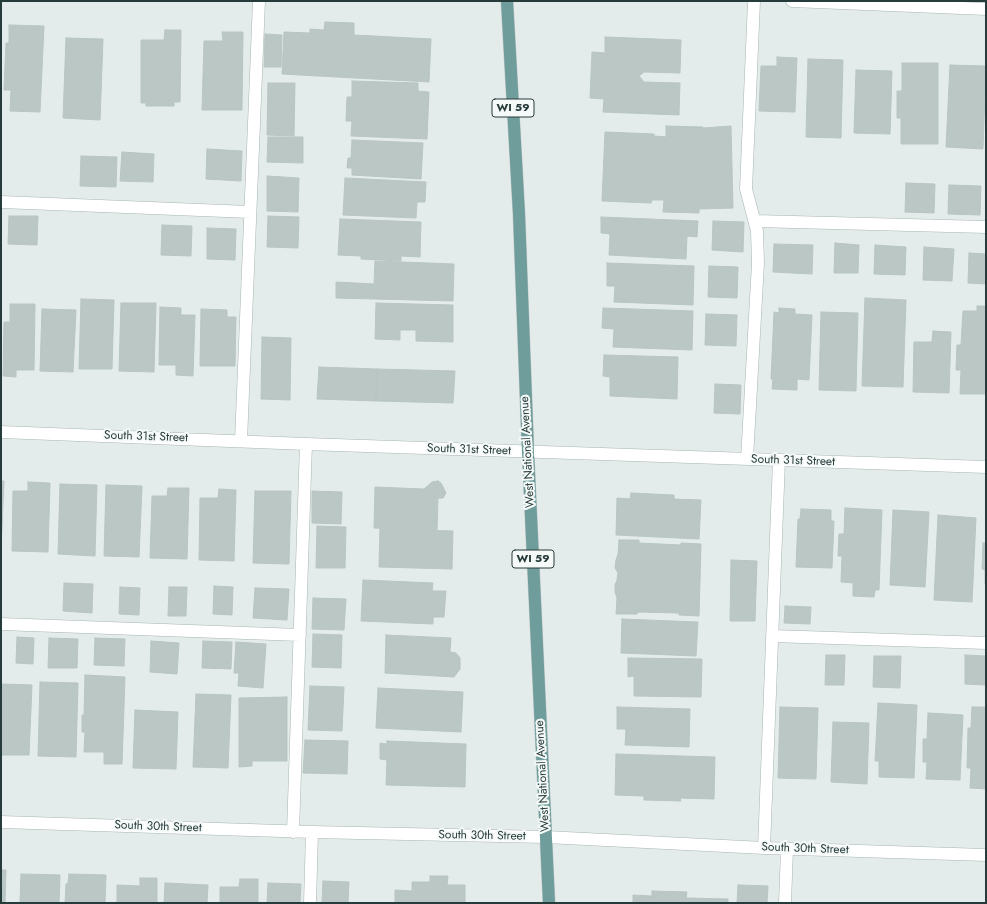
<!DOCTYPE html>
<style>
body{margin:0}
#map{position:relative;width:987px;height:904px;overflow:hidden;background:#e4eceb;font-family:Jost,sans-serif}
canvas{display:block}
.frame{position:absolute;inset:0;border:2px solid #263c3b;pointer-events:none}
</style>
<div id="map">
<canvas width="987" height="904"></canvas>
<div class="frame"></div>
</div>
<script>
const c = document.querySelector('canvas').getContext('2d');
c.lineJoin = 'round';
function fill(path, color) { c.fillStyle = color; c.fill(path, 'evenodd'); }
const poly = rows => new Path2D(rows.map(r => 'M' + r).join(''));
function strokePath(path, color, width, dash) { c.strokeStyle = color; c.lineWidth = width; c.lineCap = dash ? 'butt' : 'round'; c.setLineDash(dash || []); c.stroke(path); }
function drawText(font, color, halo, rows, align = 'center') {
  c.font = font + ' Jost,sans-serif'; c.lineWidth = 4; c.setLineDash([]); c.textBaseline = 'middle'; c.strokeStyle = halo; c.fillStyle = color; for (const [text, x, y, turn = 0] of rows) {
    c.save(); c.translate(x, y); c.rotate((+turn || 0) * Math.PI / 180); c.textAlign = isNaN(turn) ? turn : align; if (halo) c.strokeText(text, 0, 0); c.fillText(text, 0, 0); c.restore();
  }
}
const building = poly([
 [325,22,354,23,354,35,431,39,429,82,282,74,284,32,310,33,310,29,324,30,325,22],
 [9,25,44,26,40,112,10,111,11,90,4,90,6,43,9,43,9,25],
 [165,30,181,30,180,102,174,102,174,106,146,106,146,103,141,103,141,40,164,40,165,30],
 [222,32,243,32,242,110,202,110,204,41,223,41,222,32],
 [265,34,282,35,281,67,264,67,265,34],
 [605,37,681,40,680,73,644,72,639,76,644,82,680,83,679,115,603,112,604,99,590,98,592,52,605,53,605,37],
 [66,38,103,39,100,120,63,118,66,38],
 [777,57,797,58,795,112,759,111,761,66,777,66,777,57],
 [808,59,843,60,841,138,806,137,808,59],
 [902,63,938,63,938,144,901,144,901,118,897,118,897,91,902,91,902,63],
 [950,65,986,66,983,149,946,147,950,65],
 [856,70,892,71,890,134,854,133,856,70],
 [352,81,418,83,418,91,429,92,427,139,351,136,352,121,346,121,347,97,352,97,352,81],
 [268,83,295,83,294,136,267,135,268,83],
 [666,126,703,127,703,128,731,126,733,208,699,209,699,213,663,212,664,200,652,200,651,203,602,201,605,132,654,134,654,136,666,137,666,126],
 [268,137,303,137,303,163,267,162,268,137],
 [352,140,423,143,421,179,352,175,352,168,347,168,348,158,351,158,352,140],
 [207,149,242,151,241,181,206,179,207,149],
 [122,152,154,154,153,182,120,181,122,152],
 [81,156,117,157,116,187,80,186,81,156],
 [267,176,299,178,298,212,267,211,267,176],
 [345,178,426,182,425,202,417,202,416,218,343,215,345,178],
 [906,183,935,184,934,213,905,212,906,183],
 [949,185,981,186,980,215,948,214,949,185],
 [9,216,38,216,37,245,8,244,9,216],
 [268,216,299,217,298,248,267,247,268,216],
 [601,217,698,221,697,237,687,236,686,259,609,255,610,234,601,233,601,217],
 [340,219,421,222,420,257,401,256,401,261,361,259,361,256,338,255,340,219],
 [713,221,744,222,743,252,712,250,713,221],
 [162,225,192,226,191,256,161,255,162,225],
 [207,228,236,229,235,260,207,259,207,228],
 [835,243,859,245,858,273,834,273,835,243],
 [774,244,813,245,812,274,773,272,774,244],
 [875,245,906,247,905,275,874,274,875,245],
 [924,247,954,249,952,281,923,280,924,247],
 [969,253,986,254,986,284,968,283,969,253],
 [375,261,454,264,453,301,336,298,336,282,374,284,375,261],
 [607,263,694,266,693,305,614,302,615,286,607,286,607,263],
 [709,266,738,267,737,298,708,297,709,266],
 [865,298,906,300,903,387,862,386,865,298],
 [81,299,114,300,112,369,79,369,81,299],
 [121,303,156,303,154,372,119,371,121,303],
 [376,303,453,305,453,342,416,341,416,330,400,330,400,340,375,339,376,303],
 [10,304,35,304,34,370,16,370,16,377,3,376,4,322,10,322,10,304],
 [977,306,986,306,986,394,960,394,961,370,956,370,957,345,961,345,963,311,977,311,977,306],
 [160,307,181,308,181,315,195,315,193,376,176,375,176,365,159,365,160,307],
 [603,308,693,311,692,350,613,347,614,329,602,328,603,308],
 [779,308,795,309,795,314,812,315,809,380,797,379,797,390,772,389,773,379,771,379,774,312,779,313,779,308],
 [42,309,76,310,73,372,40,371,42,309],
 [201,309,227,310,227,317,236,317,235,366,200,366,201,309],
 [821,312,858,313,856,391,819,390,821,312],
 [706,314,737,315,736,346,705,345,706,314],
 [933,331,951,332,949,393,913,392,914,342,932,342,933,331],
 [262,337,291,338,290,400,261,399,262,337],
 [604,355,678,357,677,399,610,396,610,377,603,376,604,355],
 [319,367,377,369,376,401,317,399,319,367],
 [377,369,455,371,453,403,376,401,377,369],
 [715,384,741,385,740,414,714,413,715,384],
 [1,481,4,481,1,552,1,481],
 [438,481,441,483,446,493,443,498,438,498,437,530,374,528,375,487,424,489,432,482,438,481],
 [28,482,50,483,48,552,12,551,13,491,28,491,28,482],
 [60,484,97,485,95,556,58,554,60,484],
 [106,485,142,486,139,557,104,556,106,485],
 [168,488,189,488,187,559,150,558,152,496,167,496,168,488],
 [219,489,236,490,234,561,199,560,200,498,218,498,219,489],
 [255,491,291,491,289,564,253,563,255,491],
 [312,491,342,492,341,524,312,523,312,491],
 [631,493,674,495,674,499,701,500,699,539,616,535,617,498,630,499,631,493],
 [845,508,882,510,879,590,875,590,874,597,853,596,853,583,841,582,842,556,838,556,839,534,844,534,845,508],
 [801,509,831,510,831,521,834,521,832,568,796,567,798,519,800,519,801,509],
 [893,510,929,512,925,587,890,585,893,510],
 [938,515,976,518,972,602,934,600,938,515],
 [317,526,346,527,345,568,316,568,317,526],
 [380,529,453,531,452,569,379,567,380,529],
 [619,540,639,540,639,543,681,545,681,543,701,544,699,616,679,615,679,613,638,612,637,614,616,614,617,598,615,592,615,585,617,580,618,573,615,568,616,560,618,554,619,540],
 [983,543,986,543,986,584,985,584,985,570,982,569,983,543],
 [731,560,757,561,755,621,730,621,731,560],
 [363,580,433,583,432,591,446,591,444,617,433,617,433,624,361,621,363,580],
 [64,583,93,584,92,613,63,611,64,583],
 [214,586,233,587,232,615,213,614,214,586],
 [120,587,140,588,139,615,119,614,120,587],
 [169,587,187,587,186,616,168,616,169,587],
 [255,588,289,589,287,620,253,618,255,588],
 [313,598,346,599,344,630,312,629,313,598],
 [785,606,811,607,810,624,784,623,785,606],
 [622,619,698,622,696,656,621,653,622,619],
 [313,634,342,635,341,668,312,667,313,634],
 [386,635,451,638,450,652,456,653,460,658,460,669,454,677,385,673,386,635],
 [17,637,34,638,33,664,16,663,17,637],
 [49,638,78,639,77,668,48,668,49,638],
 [95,638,125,639,124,666,94,665,95,638],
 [151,641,179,643,177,674,150,672,151,641],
 [203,641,232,642,231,669,202,668,203,641],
 [236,642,266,644,263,688,238,686,239,673,234,673,236,642],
 [826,655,845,655,844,685,825,685,826,655],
 [965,655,986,656,986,685,965,684,965,655],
 [874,656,901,656,900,688,873,687,874,656],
 [628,658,702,659,701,697,634,696,634,676,628,677,628,658],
 [85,675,125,677,122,764,104,764,104,752,84,752,85,732,82,732,82,715,84,715,85,675],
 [40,682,78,683,76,757,38,756,40,682],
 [1,684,32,685,29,755,1,755,1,684],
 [310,686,344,687,342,731,308,730,310,686],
 [378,688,463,692,461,732,376,728,378,688],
 [196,694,231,695,228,768,193,767,196,694],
 [287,697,287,761,252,761,252,766,239,767,239,698,287,697],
 [878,703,917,705,914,778,879,777,879,761,875,761,878,703],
 [617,707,690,709,689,747,625,745,626,729,617,729,617,707],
 [780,707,818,708,816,779,778,778,780,707],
 [972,707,986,707,986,789,970,788,971,768,967,768,968,728,971,728,972,707],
 [135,710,178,712,176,769,133,768,135,710],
 [928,713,963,715,960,780,926,779,927,762,923,762,923,739,927,739,928,713],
 [833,722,869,723,867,784,831,782,833,722],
 [305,740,348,741,347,774,303,773,305,740],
 [387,741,466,744,465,787,386,785,387,760,380,759,380,743,387,744,387,741],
 [616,754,715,757,714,799,680,798,681,801,644,800,644,796,615,795,616,754],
 [1,870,6,870,5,903,1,903,1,870],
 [21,874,60,875,59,903,20,903,21,874],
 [69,874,106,875,105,903,65,903,66,884,68,883,69,874],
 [430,876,448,876,447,885,465,885,465,903,395,903,395,890,412,891,412,882,430,882,430,876],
 [140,878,157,878,157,903,117,903,117,885,140,886,140,878],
 [240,879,258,879,258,903,220,903,220,887,239,887,240,879],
 [323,881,349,882,348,903,322,903,323,881],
 [165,883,208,885,207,903,164,903,165,883],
 [268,883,301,884,300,903,267,903,268,883],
 [738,885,768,886,767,903,737,903,738,885],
 [652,891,687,892,686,898,728,899,728,903,633,903,633,895,652,896,652,891]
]);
fill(building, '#bac7c4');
strokePath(building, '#b7c5c3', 1);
const minor = poly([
 [792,1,986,9],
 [1,202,250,212],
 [755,221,986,227],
 [1,432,306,444,986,467],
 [241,441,259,1],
 [747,459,758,263,757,231,746,189,754,1],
 [1,624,300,635],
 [772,636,986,643],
 [1,822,312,832,546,837,764,848,986,855],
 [293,832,306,444],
 [764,848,779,460],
 [310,903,312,832],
 [785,903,787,849]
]);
const major = poly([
 [507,1,519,214,528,452,549,903]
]);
strokePath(minor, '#a7b4b3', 13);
strokePath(major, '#c2c8c8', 13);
strokePath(minor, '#fff', 12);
strokePath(major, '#6e9d9c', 12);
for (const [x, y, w] of [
 [513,108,42],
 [533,559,42]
]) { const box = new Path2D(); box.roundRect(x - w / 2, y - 9, w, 18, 3); c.fillStyle = '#f5f9f8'; c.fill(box); strokePath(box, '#263c3b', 1); }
drawText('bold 11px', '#263c3b', null, [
 ["WI 59",513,108],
 ["WI 59",533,559]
]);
drawText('12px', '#263c3b', '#f5f9f8', [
 ["South 31st Street",146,437,2],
 ["South 31st Street",469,450,2],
 ["West National Avenue",528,452,-93],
 ["South 31st Street",793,461,2],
 ["West National Avenue",543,776,-93],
 ["South 30th Street",158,827,2],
 ["South 30th Street",482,836,1],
 ["South 30th Street",805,849,2]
]);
</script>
